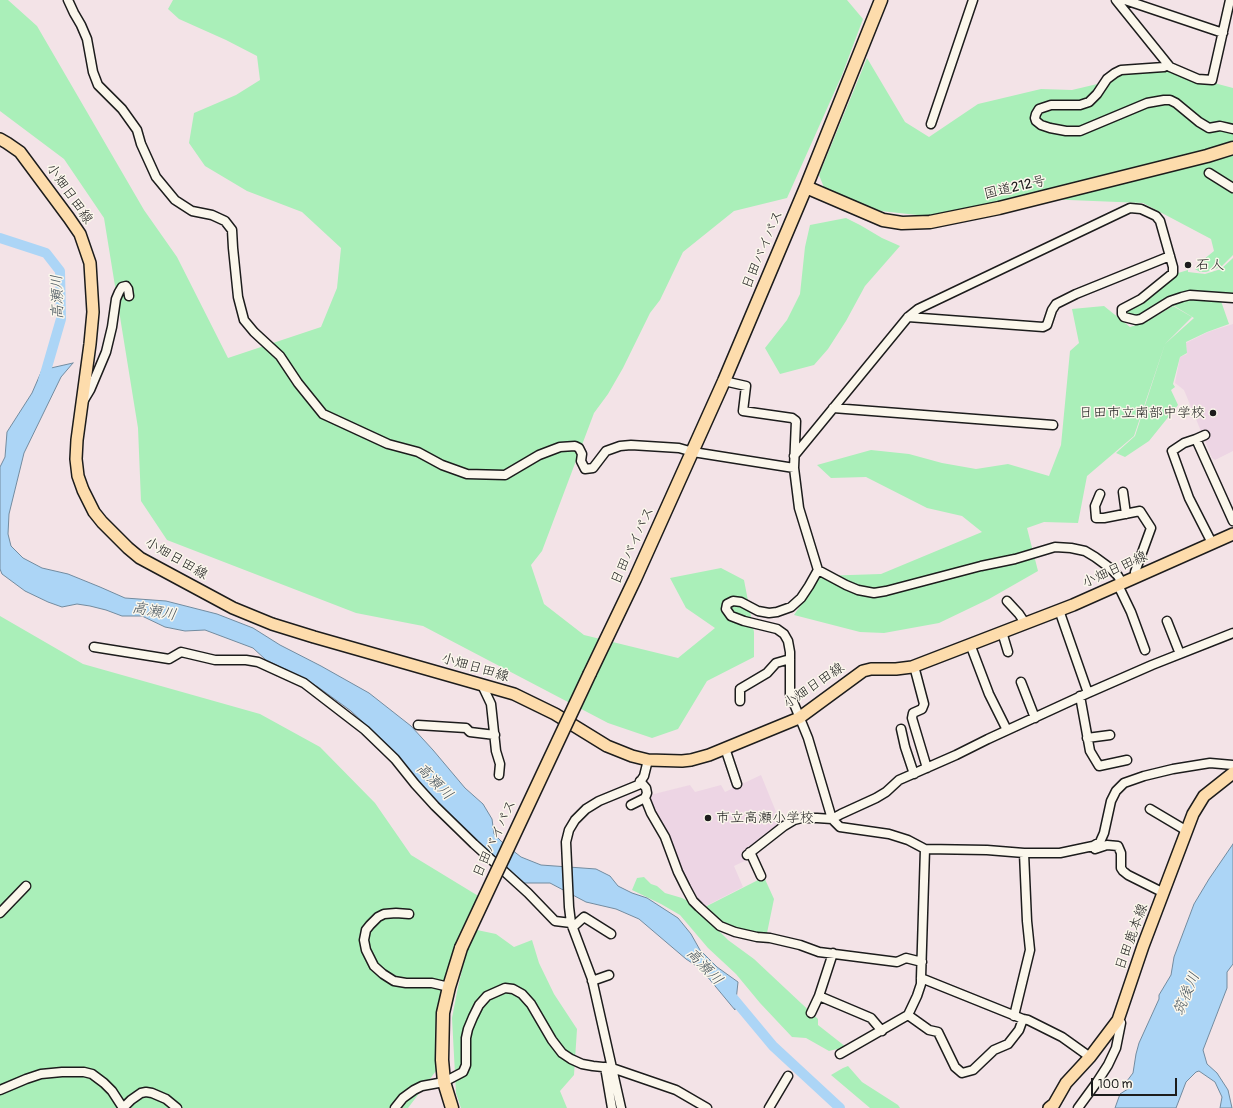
<!DOCTYPE html>
<meta charset="utf-8">
<style>
body{margin:0}
#map{position:relative;width:1233px;height:1108px;overflow:hidden;background:#f3e3e7;font-family:Pangolin,sans-serif}
canvas{display:block}
.scale{position:absolute;left:1091px;top:1078px;width:86px;height:18px;box-sizing:border-box;border:2px solid #1c1c1c;border-top:0;padding-left:5px;font-size:12px;line-height:14px;white-space:nowrap;color:#1c1c1c;-webkit-text-stroke:3px #fbf7ec;paint-order:stroke}
</style>
<div id="map">
<canvas width="1233" height="1108"></canvas>
<div class="scale">100 m</div>
</div>
<script>
const c = document.querySelector('canvas').getContext('2d');
c.lineJoin = 'round';
function fill(path, color) { c.fillStyle = color; c.fill(path, 'evenodd'); }
const poly = rows => new Path2D(rows.map(r => 'M' + r).join(''));
function strokePath(path, color, width, dash) { c.strokeStyle = color; c.lineWidth = width; c.lineCap = dash ? 'butt' : 'round'; c.setLineDash(dash || []); c.stroke(path); }
function drawText(font, color, halo, rows, align = 'center') {
  c.font = font + ' Pangolin,"Klee One",sans-serif'; c.lineWidth = 3; c.setLineDash([]); c.textBaseline = 'middle'; c.strokeStyle = halo; c.fillStyle = color; for (const [text, x, y, turn = 0] of rows) {
    c.save(); c.translate(x, y); c.rotate((+turn || 0) * Math.PI / 180); c.textAlign = isNaN(turn) ? turn : align; if (halo) c.strokeText(text, 0, 0); c.fillText(text, 0, 0); c.restore();
  }
}
fill(poly([
 [1233,324,1233,451,1215,460,1212,458,1184,390,1175,383,1180,357,1187,354,1186,343,1208,332],
 [761,775,781,824,749,859,734,866,743,887,704,907,689,888,652,811,648,797,650,795,690,785,695,792,721,785,725,792]
]), '#edd5e4');
fill(poly([
 [0,0,8,0,37,26,144,210,177,257,228,358,321,327,337,288,341,248,302,212,247,191,205,166,189,143,194,113,236,95,260,80,257,56,226,40,179,19,168,9,173,0,847,0,863,19,842,75,787,198,734,211,683,252,660,300,650,313,623,368,608,394,594,413,542,551,531,565,544,604,584,635,678,658,715,628,686,608,670,578,721,568,744,580,754,632,754,657,707,681,678,729,652,738,608,723,423,626,356,613,167,540,141,501,138,428,104,218,64,159,0,111],
 [867,58,905,122,929,137,978,104,1041,89,1072,90,1110,81,1125,72,1165,70,1233,88,1233,255,1221,267,1206,272,1200,272,1195,269,1198,264,1214,251,1211,239,1143,203,1019,198,926,216,881,211,825,190,819,175],
 [846,218,860,225,882,238,900,246,865,286,846,321,828,349,814,365,780,374,765,348,787,320,800,294,805,247,810,225],
 [1233,258,1233,296,1191,293,1144,316,1134,317,1126,314,1127,311,1145,301,1171,280,1178,273,1188,270,1188,272,1205,274,1221,269],
 [1191,297,1221,301,1229,324,1207,332,1186,342,1187,353,1180,357,1173,384,1175,387,1171,390,1178,405,1149,441,1125,457,1116,453,1135,436,1165,344,1194,318,1171,304],
 [1104,306,1130,327,1146,322,1173,306,1192,317,1165,344,1134,436,1087,476,1078,523,1044,522,1027,528,1038,571,989,599,939,623,884,633,860,632,794,615,820,576,881,574,982,532,962,516,927,508,866,477,831,478,817,465,871,450,909,454,942,463,976,469,1008,464,1049,476,1061,445,1070,351,1079,343,1072,309],
 [0,616,83,664,260,714,320,747,375,803,411,855,480,897,449,968,439,1067,408,1108,0,1108],
 [644,877,651,884,657,886,665,893,682,898,690,902,728,940,754,959,818,1019,818,1025,846,1047,829,1051,806,1038,792,1037,760,1003,736,974,708,948,680,915,661,904,632,890,637,878],
 [764,877,774,899,767,933,765,934,736,929,722,923,705,907],
 [477,930,496,934,514,947,532,940,539,963,554,994,577,1029,574,1075,560,1091,567,1108,461,1108,456,1093,452,1018,458,987,466,954],
 [848,1066,862,1082,898,1105,900,1108,870,1108,831,1075,843,1068]
]), '#aaefb9');
const water = poly([
 [73,363,61,377,24,453,9,514,8,534,11,546,23,558,42,568,68,574,100,587,125,598,166,601,217,614,253,628,280,645,321,666,369,693,411,726,433,750,465,788,483,804,492,819,494,834,502,842,521,857,541,865,596,869,610,876,618,886,632,893,647,898,678,918,691,934,700,950,717,967,738,982,735,1010,701,969,686,959,639,919,616,909,586,902,550,883,524,883,495,859,453,820,381,739,351,711,318,687,303,678,266,660,253,648,205,630,185,631,165,627,142,616,122,616,106,610,90,606,77,604,62,607,48,602,25,591,2,574,0,569,0,467,5,457,7,432,32,393,42,370,73,363],
 [1233,844,1233,964,1227,972,1227,988,1203,1050,1207,1064,1217,1073,1228,1090,1232,1108,1220,1108,1222,1097,1215,1082,1199,1071,1196,1072,1186,1082,1176,1108,1115,1108,1120,1094,1131,1087,1127,1081,1133,1073,1136,1054,1139,1043,1159,999,1159,995,1171,975,1174,957,1194,904,1209,879,1233,844]
]);
fill(water, '#acd5f6');
strokePath(water, '#728b9f', 1);
strokePath(poly([
 [0,238,46,253,60,271,61,319,43,381],
 [728,992,773,1046,840,1108]
]), '#acd5f6', 10);
const minor = poly([
 [68,0,74,13,81,25,87,39,93,72,98,85,122,109,137,130,141,144,156,177,175,200,192,211,212,215,225,221,232,230,233,248,238,297,244,320,254,332,280,356,298,383,323,414,388,444,418,452,442,465,467,474,505,475,539,455,560,447,575,446,579,448,582,454,581,461,585,469,593,468,606,451,620,446,631,445,679,448,693,452,794,468],
 [1116,0,1170,67,1198,79,1212,80,1230,0],
 [1125,0,1223,33],
 [1168,65,1164,67,1121,70,1115,73,1107,79,1097,94,1089,102,1080,105,1051,105,1039,109,1036,114,1035,118,1036,121,1041,125,1050,128,1066,131,1080,131,1147,103,1164,100,1170,100,1176,103,1199,122,1209,128,1220,126,1233,129],
 [931,124,973,0],
 [1209,173,1233,188],
 [908,317,1043,327,1047,325,1052,310,1056,304,1076,294,1170,256],
 [724,381,746,386,743,411,792,418,796,421,794,468,799,508,818,570,846,585,858,590,874,593,886,591,981,566,1015,559,1055,547,1071,548,1085,551,1095,557,1110,568,1118,576,1122,583],
 [84,400,90,390,106,352,112,327,116,299,119,292,122,287,126,286,128,289,129,296],
 [833,408,1053,425],
 [1196,439,1205,435],
 [794,456,908,317,918,309,1130,208,1141,209,1156,216,1160,221,1173,267,1173,273,1141,299,1122,309,1122,314,1124,317,1136,320,1141,319,1170,301,1182,297,1190,295,1233,298],
 [1123,492,1126,514],
 [1100,494,1095,506,1096,518,1104,518,1140,511,1151,528,1135,572,1136,577],
 [1212,543,1189,498,1172,451,1184,443,1196,439,1233,521],
 [818,570,809,586,801,598,791,607,777,612,769,613,758,611,741,602,733,601,727,604,726,609,731,616,744,621,777,629,784,634,788,641,790,652,790,694,808,738,832,819,840,827,889,834,908,840,925,849,987,850,1024,853,1060,853,1093,846,1100,842,1104,833,1111,801,1116,791,1124,783,1144,776,1173,769,1210,763,1233,765],
 [1118,585,1131,612,1145,650],
 [1007,601,1019,614,1025,623],
 [1059,610,1088,693],
 [1167,621,1180,654],
 [1002,632,1008,652],
 [970,644,989,694,1007,730],
 [94,647,169,659,181,652,215,660,246,660,258,662,304,683,365,730,395,759,415,784,435,806,474,844,528,893,555,921,571,923],
 [914,666,924,704,922,709,913,713,912,718,927,768],
 [1021,682,1035,718],
 [482,685,491,704,496,751,500,764,499,775],
 [1080,696,1090,751,1099,766,1127,760],
 [740,701,740,689,767,673,776,663,790,659],
 [418,725,466,728,470,732,495,735],
 [901,729,905,747,914,774],
 [1087,738,1110,735],
 [725,748,737,784],
 [645,798,651,813,665,837,678,872,686,888,693,901,699,907,720,926,735,932,757,937,770,938,800,945,819,952,897,962,906,958,922,962],
 [631,805,645,798,647,793,646,788,640,781],
 [1150,809,1187,831],
 [1095,849,1107,845,1118,846,1121,853,1121,868,1123,871,1128,875,1164,893],
 [750,852,761,876],
 [747,855,784,826,794,820,802,818,817,818,832,819,841,814,876,798,886,792,899,780,956,755,988,739,1088,693,1152,665,1233,633],
 [0,913,26,886],
 [409,914,396,913,384,914,378,917,370,925,366,930,364,940,366,950,374,966,383,974,394,981,406,983,432,983,449,987],
 [573,927,584,917,611,934],
 [921,978,1023,1019,1028,1020,1062,1037,1090,1057],
 [592,981,609,975],
 [819,996,871,1018,882,1031],
 [811,1013,819,996,833,953],
 [908,1015,929,1030,938,1032,955,1067,962,1073,973,1070,994,1050,1008,1044,1019,1030,1023,1019],
 [1014,1016,1030,950,1027,921,1024,853],
 [840,1054,908,1015,917,996,921,984,921,978,925,849],
 [605,1067,612,1108],
 [0,1090,26,1079,41,1074,62,1072,84,1072,92,1074,104,1083,112,1091,123,1108],
 [123,1108,131,1100,141,1093,146,1092,152,1093,166,1099,177,1108],
 [395,1108,403,1098,414,1090,422,1086,444,1082,463,1072,466,1065,466,1038,468,1029,473,1017,479,1005,487,996,505,988,513,989,522,994,531,1004,552,1040,562,1053,571,1059,582,1064,593,1066,612,1068,676,1090,707,1108],
 [621,1108,592,979,571,923,569,907,566,842,569,830,575,820,586,809,599,801,638,785,644,776,648,760],
 [769,1108,788,1076],
 [1078,1108,1097,1082,1108,1065,1116,1048,1121,1023]
]);
const major = poly([
 [0,139,7,143,20,152,69,218,80,234,90,263,93,312,90,344,77,440,76,459,78,476,83,490,94,512,102,522,128,548,140,558,233,608,272,624,314,637,514,694,555,714,607,746,632,756,648,760,682,761,691,760,709,755,799,718,863,671,871,669,896,669,912,667,1073,605,1233,534],
 [1049,1108,1054,1104,1066,1083,1090,1057,1118,1020,1143,946,1193,814,1204,796,1233,773]
]);
const highway = poly([
 [806,187,883,220,902,223,930,222,999,208,1207,156,1233,148],
 [590,673,635,579,724,381,806,187,881,0],
 [452,1108,444,1082,442,1060,443,1013,449,987,461,948]
]);
strokePath(minor, '#1c1c1c', 11);
strokePath(major, '#1c1c1c', 14);
strokePath(highway, '#1c1c1c', 15);
strokePath(minor, '#fbf7ec', 8);
strokePath(major, '#fddcac', 11);
strokePath(highway, '#fddcac', 12);
const highwayBridge = poly([
 [461,948,590,673]
]);
strokePath(highwayBridge, '#1c1c1c', 15, []);
strokePath(highwayBridge, '#fddcac', 12);
for (const [x, y, r, color] of [
 [1188,265,4,"#1c1c1c"],
 [1213,413,4,"#1c1c1c"],
 [708,818,4,"#1c1c1c"]
]) { const dot = new Path2D(); dot.arc(x, y, r, 0, 2 * Math.PI); c.fillStyle = color; c.fill(dot); strokePath(dot, '#fbf7ec', 1.5); }
drawText('14px', '#1c1c1c', '#fbf7ec', [
 ["国道212号",1015,188,-13],
 ["小畑日田線",69,194,55],
 ["日田バイパス",763,250,-67],
 ["日田バイパス",633,546,-65],
 ["小畑日田線",176,559,30],
 ["小畑日田線",1115,570,-24],
 ["小畑日田線",475,668,16],
 ["小畑日田線",814,686,-34],
 ["日田バイパス",495,839,-65],
 ["日田鹿本線",1132,937,-70]
]);
drawText('14px', '#1c1c1c', '#fbf7ec', [
 ["石人",1196,265],
 ["日田市立南部中学校",1205,413,"right"],
 ["市立高瀬小学校",716,818]
], 'left');
drawText('italic 15px', '#47545d', '#fbf7ec', [
 ["高瀬川",58,297,-91],
 ["高瀬川",154,612,10],
 ["高瀬川",434,782,45],
 ["高瀬川",704,967,46],
 ["筑後川",1187,994,-67]
]);
</script>
